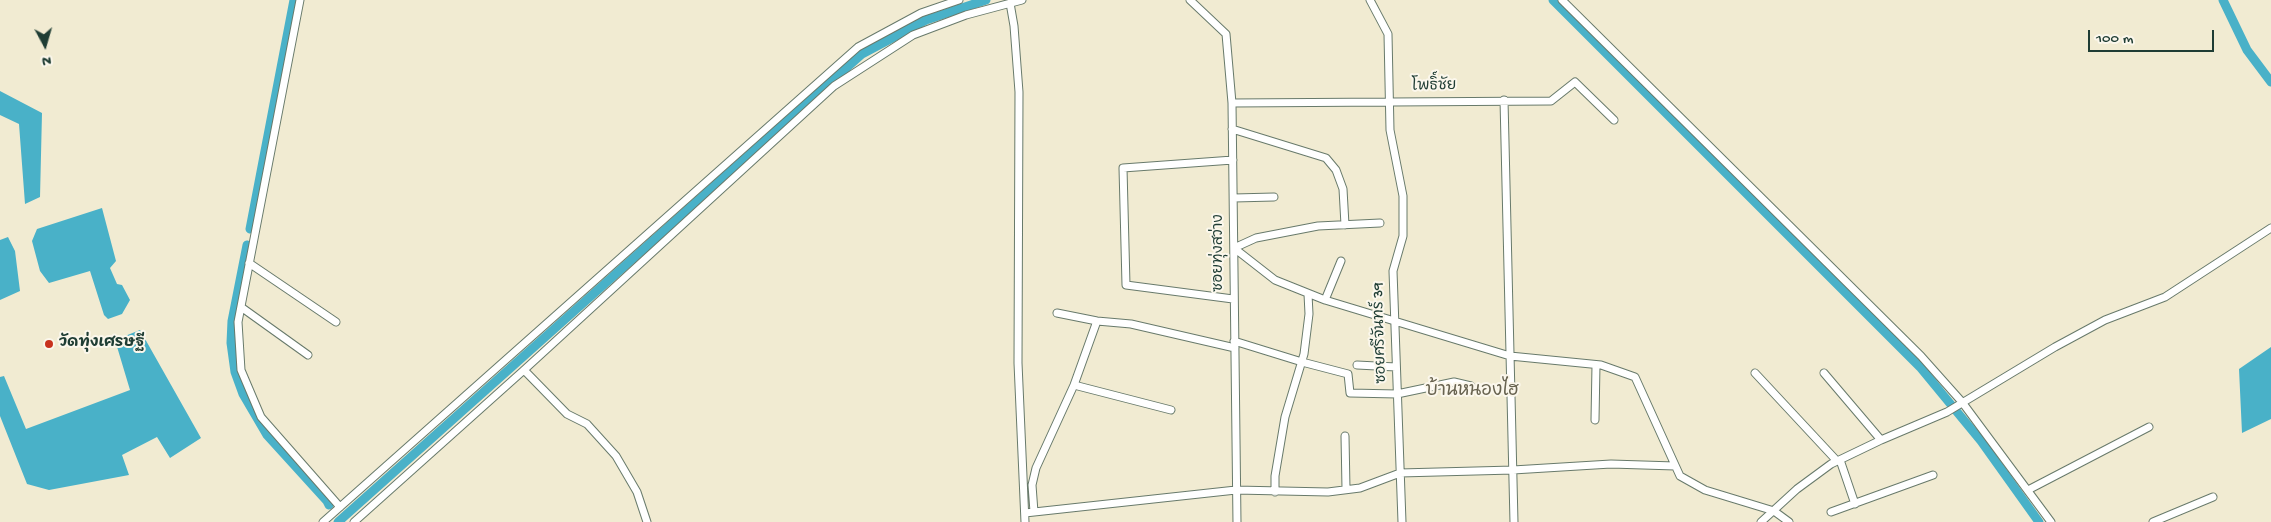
<!DOCTYPE html>
<meta charset="utf-8">
<style>
body{margin:0}
#map{position:relative;width:2271px;height:522px;overflow:hidden;background:#f1ebd2;font-family:"Gochi Hand",sans-serif}
canvas{display:block}
.north{position:absolute;left:20px;top:20px;width:50px;height:50px;-webkit-text-stroke:4px #fbf7ec;paint-order:stroke;rotate:174deg;font-size:14px;font-weight:700;line-height:20px;text-align:center;color:#1f3d34}
.north::after{content:'';display:block;margin:auto;width:18px;height:22px;background:#1f3d34;clip-path:polygon(50% 0,100% 100%,50% 72%,0 100%)}
.scale{position:absolute;left:2088px;top:30px;width:126px;height:22px;box-sizing:border-box;border:2px solid #1f3d34;border-top:0;padding-left:6px;font-size:15px;line-height:18px;white-space:nowrap;color:#1f3d34;-webkit-text-stroke:4px #fbf7ec;paint-order:stroke}
</style>
<div id="map">
<canvas width="2271" height="522"></canvas>
<div class="north">N</div>
<div class="scale">100 m</div>
</div>
<script>
const c = document.querySelector('canvas').getContext('2d');
c.lineJoin = 'round';
function fill(path, color) { c.fillStyle = color; c.fill(path, 'evenodd'); }
const poly = rows => new Path2D(rows.map(r => 'M' + r).join(''));
function strokePath(path, color, width, dash) { c.strokeStyle = color; c.lineWidth = width; c.lineCap = dash ? 'butt' : 'round'; c.setLineDash(dash || []); c.stroke(path); }
function drawText(font, color, halo, rows, align = 'center') {
  c.font = font + ' "Gochi Hand","Playpen Sans Thai",sans-serif'; c.lineWidth = 4; c.setLineDash([]); c.textBaseline = 'middle'; c.strokeStyle = halo; c.fillStyle = color; for (const [text, x, y, turn = 0] of rows) {
    c.save(); c.translate(x, y); c.rotate((+turn || 0) * Math.PI / 180); c.textAlign = isNaN(turn) ? turn : align; if (halo) c.strokeText(text, 0, 0); c.fillText(text, 0, 0); c.restore();
  }
}
fill(poly([
 [0,91,42,113,40,197,25,204,19,124,0,115],
 [102,208,116,261,110,268,117,284,122,285,130,300,122,314,108,319,104,315,90,271,49,283,40,271,32,241,37,229],
 [8,237,15,251,20,291,0,300,0,240],
 [140,330,201,438,170,458,157,437,122,455,129,475,49,490,27,484,0,416,0,377,4,376,26,429,130,390,115,340],
 [2271,347,2271,419,2242,433,2239,369]
]), '#49b1c8');
strokePath(poly([
 [1553,0,1920,367,1981,441,2039,522],
 [2223,0,2247,50,2271,82],
 [250,229,294,0],
 [247,245,232,321,231,343,235,372,243,394,267,435,327,501,329,505],
 [338,522,862,54,926,20,986,0]
]), '#49b1c8', 9);
const minor = poly([
 [300,0,238,322,241,370,261,417,340,507],
 [1190,0,1226,34,1232,103,1237,522],
 [1370,0,1388,34,1390,130,1403,196,1403,236,1393,271,1402,522],
 [1562,0,1921,356,1962,402,2051,522],
 [1010,3,1014,26,1019,92,1018,363,1025,522],
 [1504,100,1514,522],
 [1232,103,1551,101,1575,82,1614,120],
 [1232,129,1326,158,1336,170,1343,189,1345,225],
 [1233,160,1123,168,1126,285,1233,299],
 [1234,198,1274,197],
 [1380,223,1318,226,1256,238,1234,248,1275,280,1325,300,1510,356,1601,365,1635,377,1680,476,1705,490,1774,511,1789,522],
 [249,263,336,322],
 [1325,300,1341,261],
 [241,307,308,355],
 [1057,313,1097,321,1131,324,1235,348],
 [1234,341,1302,362,1348,374,1350,393,1397,394,1454,382,1471,386],
 [1357,365,1396,367],
 [524,370,567,414,587,424,616,456,637,492,647,522],
 [1755,373,1837,461],
 [1824,373,1881,440],
 [1074,385,1171,410],
 [1595,420,1596,365],
 [1345,436,1346,489],
 [1840,460,1855,504],
 [2028,490,2149,427],
 [1275,492,1275,476,1285,417,1304,354,1309,314,1308,294],
 [1034,512,1032,485,1036,468,1074,385,1097,321],
 [1831,512,1933,475],
 [1025,513,1236,490,1328,492,1360,488,1400,473,1513,470,1611,464,1675,466],
 [323,522,858,47,921,13,959,0],
 [354,522,524,370,834,86,913,35,966,15,1022,0],
 [1761,522,1797,489,1831,464,1881,440,1947,412,2055,347,2105,320,2165,297,2271,228],
 [2153,522,2213,497]
]);
strokePath(minor, '#687a6b', 9);
strokePath(minor, '#fff', 7);
for (const [x, y, r, color] of [
 [49,344,5,"#c8321e"]
]) { const dot = new Path2D(); dot.arc(x, y, r, 0, 2 * Math.PI); c.fillStyle = color; c.fill(dot); strokePath(dot, '#fbf7ec', 2); }
drawText('15px', '#1f3d34', '#fbf7ec', [
 ["โพธิ์ชัย",1434,87,-1],
 ["ซอยทุ่งสว่าง",1220,253,-90],
 ["ซอยศรีจันทร์ 39",1381,333,-92]
]);
drawText('bold 15px', '#1f3d34', '#fbf7ec', [
 ["วัดทุ่งเศรษฐี",59,344]
], 'left');
drawText('18px', '#686350', '#fbf7ec', [
 ["บ้านหนองไฮ",1472,392]
]);
</script>
